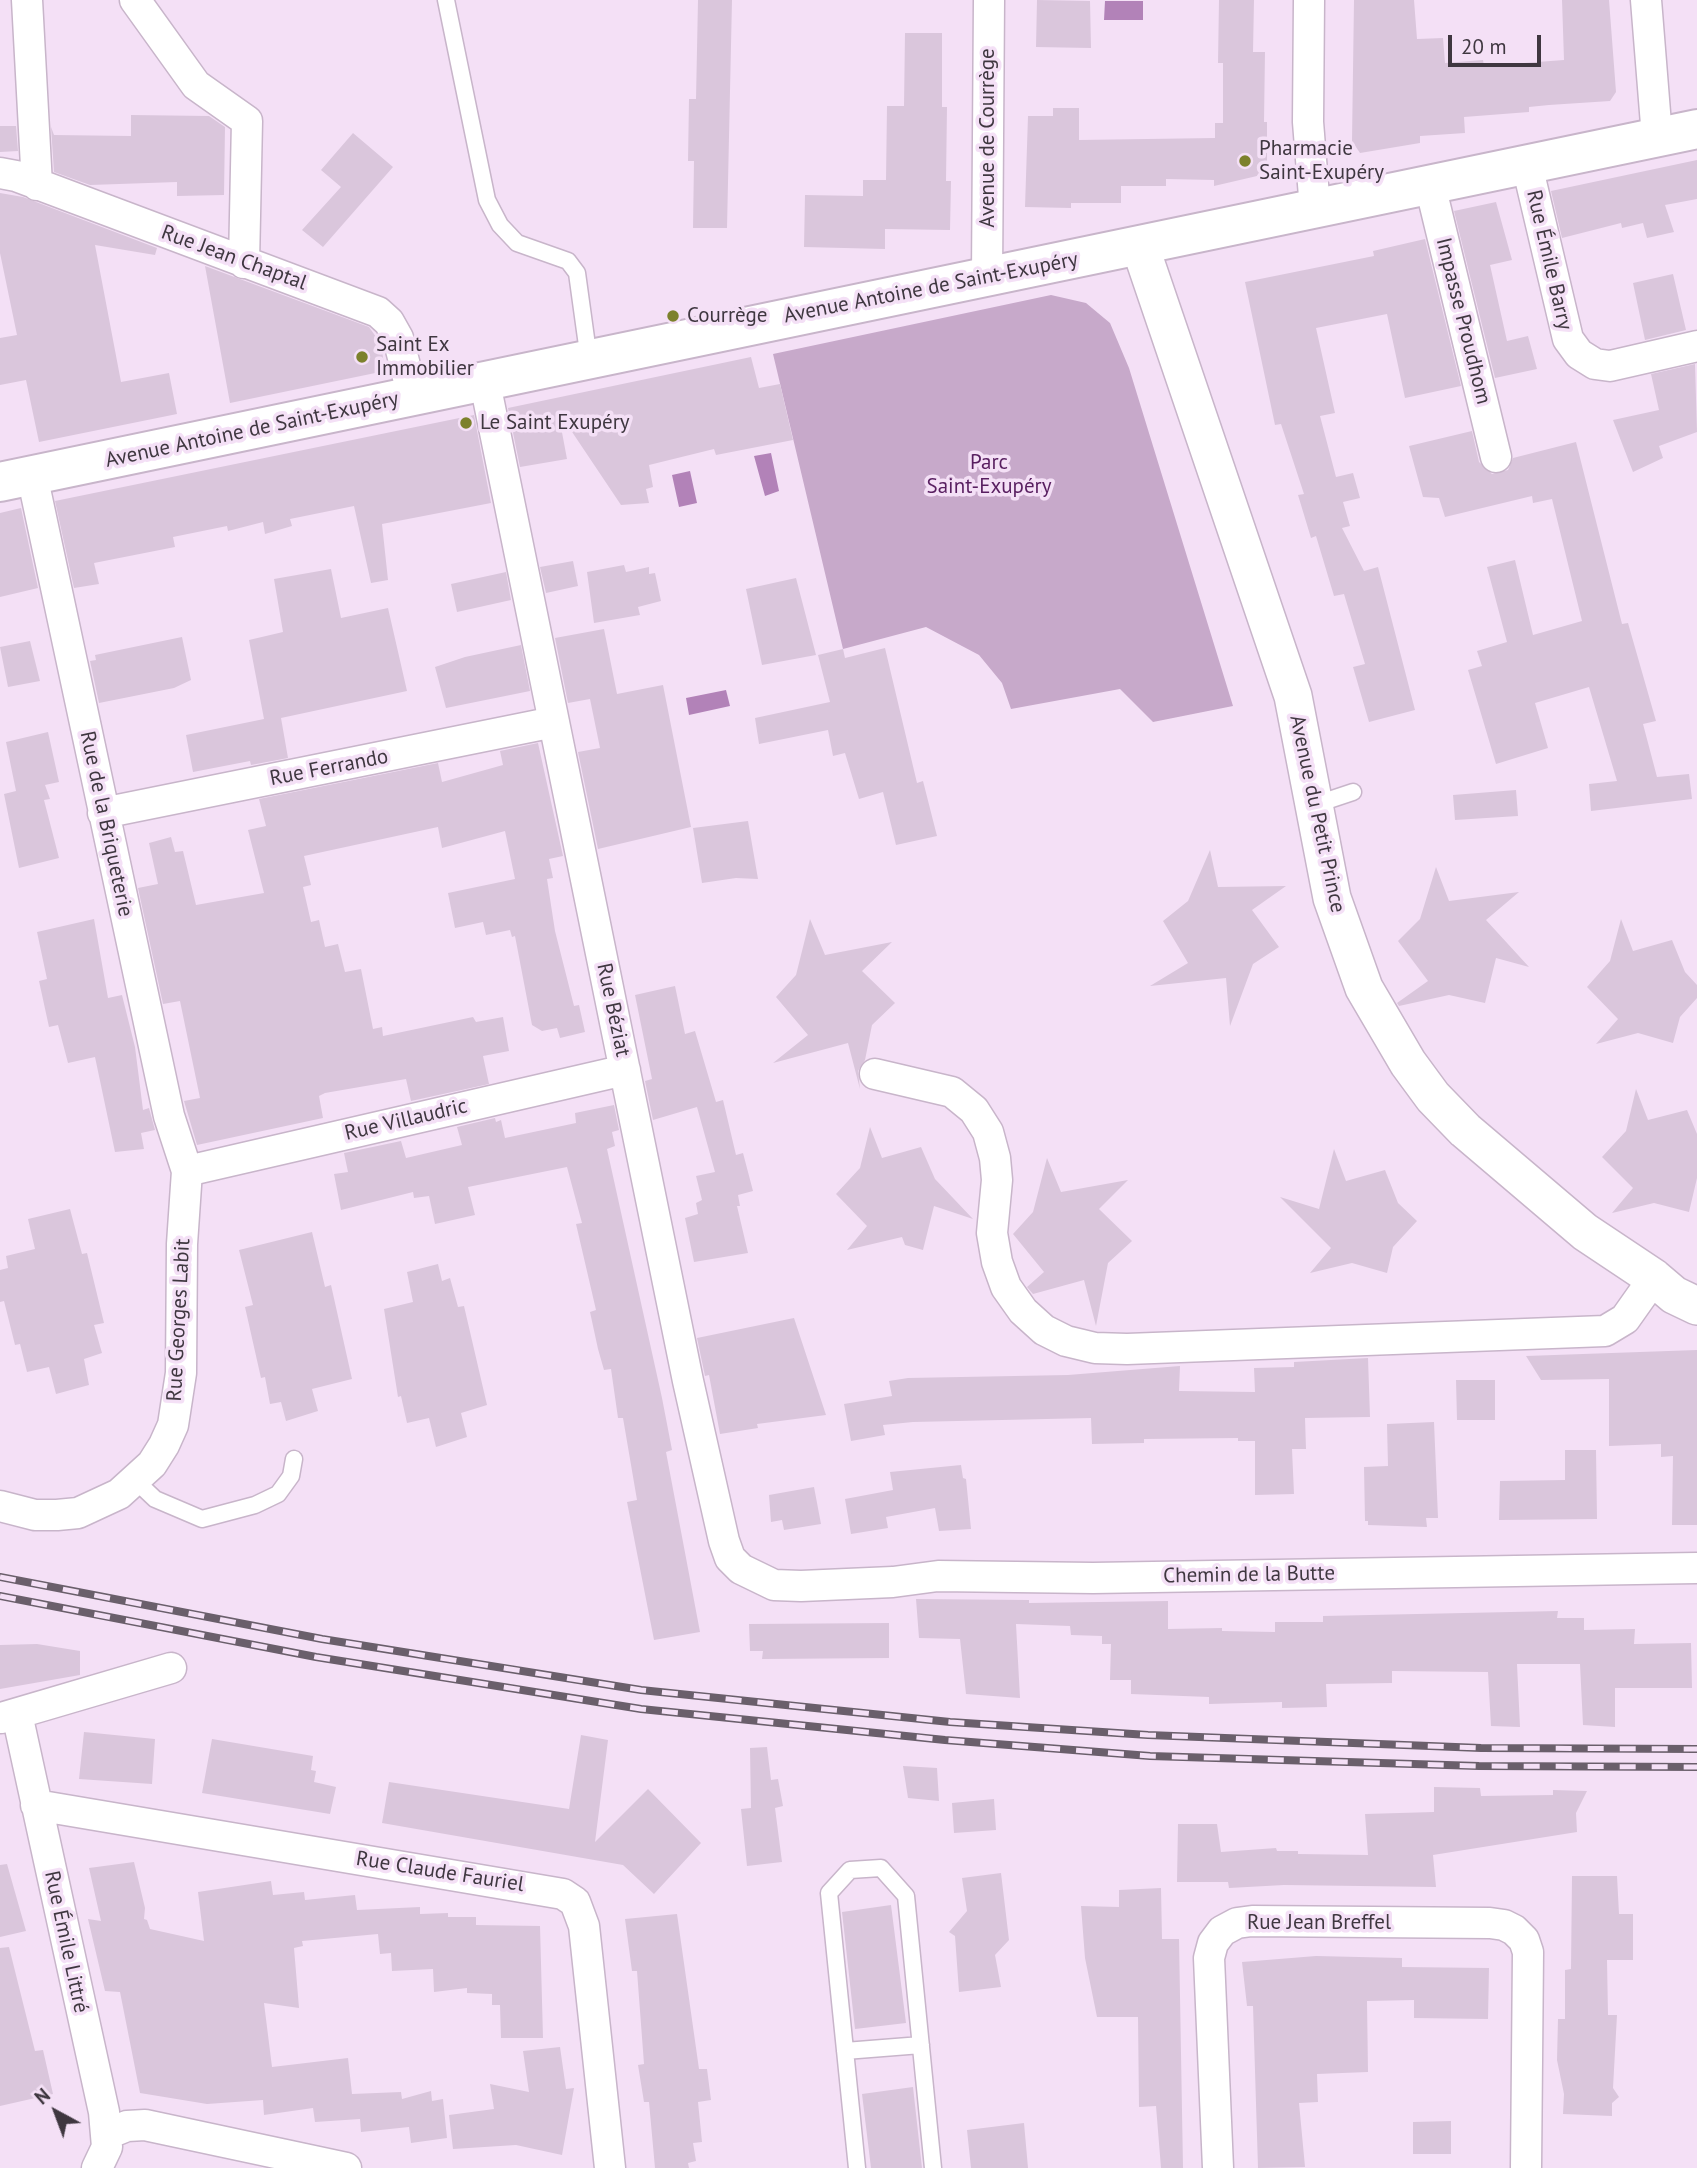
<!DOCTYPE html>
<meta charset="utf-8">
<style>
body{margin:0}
#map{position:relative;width:1697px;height:2168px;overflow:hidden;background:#f4e0f6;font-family:"PT Sans",sans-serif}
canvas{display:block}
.north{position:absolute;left:21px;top:2077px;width:70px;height:70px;-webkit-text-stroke:5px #f4e0f6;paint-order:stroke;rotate:319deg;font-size:19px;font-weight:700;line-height:28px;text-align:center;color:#3f3740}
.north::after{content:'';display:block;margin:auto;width:24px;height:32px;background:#3f3740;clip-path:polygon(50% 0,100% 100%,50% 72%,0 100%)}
.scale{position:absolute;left:1448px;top:35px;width:93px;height:32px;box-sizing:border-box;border:4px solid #3f3740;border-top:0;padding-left:9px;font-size:21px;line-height:24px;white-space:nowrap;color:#3f3740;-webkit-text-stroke:5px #f4e0f6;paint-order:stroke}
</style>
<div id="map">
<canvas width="1697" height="2168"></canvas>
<div class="north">N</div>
<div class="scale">20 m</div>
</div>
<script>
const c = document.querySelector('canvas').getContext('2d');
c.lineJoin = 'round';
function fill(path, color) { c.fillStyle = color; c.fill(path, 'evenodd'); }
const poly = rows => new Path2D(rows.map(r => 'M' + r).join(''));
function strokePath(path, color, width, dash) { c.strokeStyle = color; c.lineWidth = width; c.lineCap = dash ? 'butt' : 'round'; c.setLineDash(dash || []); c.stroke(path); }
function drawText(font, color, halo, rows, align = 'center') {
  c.font = font + ' "PT Sans",sans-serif'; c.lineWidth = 7; c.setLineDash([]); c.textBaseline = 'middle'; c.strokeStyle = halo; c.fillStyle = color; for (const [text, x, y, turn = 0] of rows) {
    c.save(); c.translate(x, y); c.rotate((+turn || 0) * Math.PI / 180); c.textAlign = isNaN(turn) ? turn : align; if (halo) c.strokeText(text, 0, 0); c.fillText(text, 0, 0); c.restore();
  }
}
fill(poly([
 [1051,295,1086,303,1110,323,1129,368,1233,706,1153,722,1120,689,1011,709,1002,683,979,655,926,627,843,649,773,354]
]), '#c7a9ca');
fill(poly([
 [1105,1,1143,1,1143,20,1104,20],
 [771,453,779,491,765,496,754,456],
 [690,471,697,503,679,507,672,475],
 [726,690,730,706,689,715,686,698]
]), '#b282b8');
fill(poly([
 [698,0,732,0,727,228,693,228,694,161,688,161,689,99,696,99],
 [1037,0,1090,1,1091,48,1036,47],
 [1219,0,1254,0,1253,52,1265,52,1264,122,1267,122,1267,163,1257,176,1214,186,1214,180,1166,179,1166,186,1121,186,1121,203,1071,203,1071,208,1025,207,1028,116,1053,116,1053,108,1079,108,1079,140,1215,138,1215,123,1223,123,1223,63,1218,63],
 [1354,0,1414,0,1417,39,1443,38,1445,63,1483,60,1484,66,1564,60,1562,0,1609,0,1616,92,1610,101,1549,105,1529,107,1529,112,1464,117,1465,133,1420,136,1420,143,1360,153,1352,141],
 [905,33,942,33,942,107,947,107,946,181,951,181,950,230,885,229,885,249,804,247,805,195,863,196,863,180,886,180,887,106,904,106],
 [131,115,209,116,225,127,224,195,177,196,177,182,90,185,54,172,51,127,54,135,131,136],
 [0,126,16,126,18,151,0,152],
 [353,133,393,167,323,247,302,230,341,187,321,170],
 [1697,160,1697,199,1665,205,1674,232,1647,238,1643,223,1622,228,1621,223,1562,238,1551,191],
 [0,193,23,197,157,248,155,255,95,245,121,382,169,373,177,414,39,442,26,380,0,385,0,338,17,335,0,253],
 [1496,202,1512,260,1490,265,1507,341,1528,336,1537,369,1495,378,1454,211],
 [1425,239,1461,386,1405,398,1387,314,1316,328,1335,413,1320,416,1336,477,1353,473,1360,498,1343,502,1350,526,1342,528,1364,571,1378,567,1415,710,1369,722,1353,667,1365,664,1344,594,1334,596,1316,536,1311,538,1298,495,1304,494,1281,424,1275,425,1245,282,1374,256,1373,251],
 [205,266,369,327,381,344,385,371,230,403],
 [1673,274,1686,330,1645,340,1633,283],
 [751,357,759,388,780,384,793,440,716,455,714,449,649,465,653,487,646,489,649,503,621,505,558,411,567,459,520,467,508,408],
 [1695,364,1697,432,1659,446,1663,458,1633,472,1613,420,1659,410,1651,374],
 [474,415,491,503,382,524,388,580,371,583,354,506,290,519,292,526,265,534,263,522,228,531,227,526,173,537,175,547,94,563,99,584,74,588,55,501],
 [1472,431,1479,462,1492,474,1508,470,1513,458,1576,442,1622,624,1628,623,1656,721,1643,724,1657,777,1689,774,1692,799,1591,811,1589,784,1617,781,1589,687,1535,703,1548,748,1496,764,1468,670,1482,666,1477,651,1507,642,1487,567,1515,560,1533,635,1582,621,1552,499,1533,503,1532,496,1445,517,1439,498,1423,497,1409,446],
 [21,508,38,588,0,597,0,513],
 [573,561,578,586,546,593,540,567],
 [624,565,626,572,649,567,649,574,655,573,661,601,638,607,640,615,594,623,587,572],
 [331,569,341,618,388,608,407,691,281,718,288,758,251,765,250,761,193,772,186,735,264,719,249,640,283,632,274,579],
 [506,572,511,600,457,612,451,584],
 [796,578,816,655,762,665,746,589],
 [604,629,617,694,663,685,691,827,598,849,578,752,600,748,590,699,568,703,555,638],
 [182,637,191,680,174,688,99,703,90,661,96,660,95,655],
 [30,641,40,681,8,687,0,647],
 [521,645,530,691,446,708,435,667,465,657],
 [885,648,917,783,923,781,937,836,896,845,883,792,859,799,845,753,833,756,828,730,759,744,755,718,830,702,818,655,843,649,845,658],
 [48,732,59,782,45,785,50,799,44,800,59,858,19,868,4,794,16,791,6,742],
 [538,743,563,856,549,859,553,878,547,879,555,931,574,1006,579,1005,585,1032,560,1038,557,1028,542,1031,532,1025,515,936,512,937,510,930,486,935,483,922,455,928,448,893,515,879,505,831,442,848,438,827,304,856,311,885,303,887,311,922,319,920,325,947,338,944,345,972,361,969,373,1029,382,1027,383,1036,473,1017,476,1022,503,1017,509,1051,483,1056,489,1084,411,1101,406,1079,325,1093,319,1096,323,1118,197,1145,184,1101,200,1098,180,1001,163,1004,138,888,158,884,149,843,171,837,175,852,183,851,196,905,264,893,248,830,266,826,259,799,438,763,442,782,503,765,500,751],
 [1516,790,1518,816,1455,820,1453,795],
 [748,821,758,879,736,878,702,883,693,828],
 [1210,850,1218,887,1286,886,1252,910,1279,947,1253,964,1230,1026,1226,978,1150,986,1188,963,1163,921,1188,901],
 [1436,867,1449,901,1519,892,1486,920,1529,967,1496,958,1485,1003,1449,995,1399,1006,1397,1003,1428,981,1398,941,1420,919],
 [94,919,108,998,122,995,135,1047,143,1110,149,1108,155,1130,141,1133,144,1149,115,1152,95,1057,68,1063,58,1025,49,1027,39,981,47,979,37,932],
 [810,919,825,955,892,942,862,971,895,1003,872,1025,865,1060,858,1071,860,1089,848,1043,773,1063,808,1035,776,997,796,975],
 [1621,919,1633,951,1672,940,1685,972,1697,985,1697,998,1680,1017,1673,1043,1638,1033,1596,1044,1618,1019,1587,987,1610,961],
 [675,986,685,1034,695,1031,716,1102,723,1100,736,1155,743,1153,753,1191,738,1195,740,1206,737,1206,748,1253,694,1262,685,1218,698,1214,696,1203,702,1200,696,1176,715,1172,697,1107,653,1120,645,1081,652,1079,635,995],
 [1636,1089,1648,1120,1687,1110,1697,1134,1697,1178,1689,1212,1654,1203,1612,1213,1633,1188,1602,1157,1626,1131],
 [614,1105,619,1130,612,1132,615,1146,607,1149,662,1398,672,1450,666,1452,700,1632,654,1640,627,1502,637,1500,623,1418,618,1418,611,1369,604,1370,598,1349,590,1312,596,1310,576,1224,582,1223,567,1167,468,1187,475,1215,435,1224,429,1196,414,1198,413,1192,341,1210,334,1174,348,1172,344,1153,401,1141,406,1158,462,1145,457,1127,495,1118,496,1122,501,1120,505,1138,576,1123,575,1113],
 [870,1127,882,1158,921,1147,935,1179,973,1219,934,1206,923,1250,905,1245,902,1237,847,1250,867,1226,836,1194,860,1168],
 [1334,1149,1346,1181,1385,1170,1398,1203,1417,1221,1393,1247,1387,1273,1352,1263,1310,1273,1331,1248,1280,1197,1319,1209],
 [1047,1158,1061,1192,1128,1180,1099,1209,1132,1241,1108,1263,1096,1326,1084,1280,1033,1294,1027,1287,1044,1272,1013,1234,1033,1212],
 [70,1209,82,1254,87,1253,104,1323,94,1325,102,1353,84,1359,89,1385,56,1394,49,1367,27,1372,20,1344,15,1345,4,1301,0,1302,0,1270,8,1268,6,1256,35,1249,28,1219],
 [312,1232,325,1287,331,1285,352,1379,312,1389,318,1411,286,1421,281,1402,270,1404,265,1377,261,1378,245,1307,253,1305,239,1250],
 [438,1264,442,1281,450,1278,458,1307,464,1306,487,1405,461,1413,467,1437,436,1447,429,1418,407,1423,401,1396,398,1397,384,1309,413,1302,407,1272],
 [794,1318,826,1415,757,1424,758,1428,720,1434,709,1375,705,1376,697,1338],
 [1697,1350,1697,1525,1672,1525,1673,1456,1661,1457,1661,1444,1609,1446,1609,1379,1541,1380,1526,1356],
 [1368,1358,1370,1417,1305,1418,1306,1449,1292,1449,1294,1494,1255,1495,1255,1441,1238,1441,1238,1438,1144,1439,1144,1443,1092,1444,1091,1418,913,1422,883,1425,885,1435,851,1441,844,1404,892,1396,889,1381,908,1378,1068,1375,1180,1366,1179,1391,1255,1392,1254,1368,1294,1367,1294,1362],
 [1456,1380,1495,1380,1495,1420,1457,1420],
 [1434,1422,1438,1518,1426,1518,1427,1527,1368,1525,1368,1521,1365,1521,1364,1467,1388,1466,1387,1424],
 [1565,1450,1596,1450,1597,1519,1499,1520,1500,1481,1565,1480],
 [961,1465,963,1478,966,1479,971,1529,939,1531,935,1508,886,1517,888,1528,851,1534,845,1499,893,1490,890,1472],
 [814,1487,821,1524,784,1530,782,1520,771,1522,769,1495],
 [916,1599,1029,1600,1029,1603,1168,1601,1168,1629,1222,1628,1222,1631,1275,1632,1275,1622,1323,1622,1323,1616,1558,1611,1557,1618,1584,1618,1584,1630,1635,1629,1634,1644,1691,1643,1692,1688,1615,1688,1615,1727,1583,1725,1580,1664,1517,1664,1520,1727,1491,1726,1488,1672,1392,1671,1392,1683,1326,1684,1327,1707,1282,1708,1282,1702,1209,1704,1209,1697,1131,1694,1131,1680,1110,1680,1111,1644,1102,1644,1102,1636,1071,1635,1070,1626,1016,1624,1020,1698,966,1694,960,1639,919,1638],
 [889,1623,889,1658,762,1659,763,1651,750,1651,749,1624],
 [37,1644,80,1651,80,1675,0,1689,0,1645],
 [84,1732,155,1739,152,1784,79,1779],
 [581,1735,608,1740,595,1842,648,1789,701,1843,654,1894,623,1865,382,1823,389,1782,569,1809],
 [212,1739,313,1756,311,1770,316,1771,314,1782,336,1787,330,1814,202,1793],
 [767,1747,771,1780,778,1779,783,1806,775,1808,782,1862,747,1866,741,1809,751,1808,750,1748],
 [903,1766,937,1768,939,1801,908,1798],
 [1434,1787,1480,1788,1481,1796,1553,1795,1553,1790,1587,1791,1576,1813,1577,1832,1433,1855,1436,1887,1284,1885,1229,1888,1228,1882,1177,1882,1178,1824,1217,1824,1221,1852,1276,1848,1277,1851,1298,1851,1298,1854,1368,1855,1365,1814,1434,1812],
 [994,1799,996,1830,954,1833,952,1803],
 [134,1862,145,1908,144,1919,147,1920,150,1929,204,1941,198,1892,271,1881,273,1895,304,1892,305,1900,355,1895,357,1910,420,1907,420,1914,448,1913,448,1917,476,1917,476,1925,540,1926,543,2038,501,2038,500,2005,492,2005,492,1994,467,1993,467,1988,434,1992,433,1969,392,1971,391,1953,380,1954,378,1934,302,1941,303,1946,294,1948,299,2008,264,2003,272,2067,348,2058,352,2094,401,2092,402,2099,431,2091,432,2101,443,2099,447,2138,411,2143,409,2127,361,2132,360,2119,315,2122,313,2108,264,2115,263,2100,207,2104,140,2093,120,1992,105,1991,88,1919,101,1921,89,1868],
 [7,1864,26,1931,0,1937,0,1865],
 [1001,1873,1009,1940,995,1955,1001,1987,959,1992,955,1936,949,1932,967,1911,962,1878],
 [1572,1876,1617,1876,1619,1914,1633,1914,1633,1960,1607,1960,1608,2015,1617,2015,1613,2088,1619,2097,1612,2103,1612,2116,1563,2114,1564,2094,1557,2060,1558,2019,1565,2019,1565,1970,1571,1969],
 [1161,1888,1162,1939,1179,1939,1183,2168,1161,2168,1156,2106,1139,2107,1138,2017,1097,2017,1085,1958,1081,1906,1119,1907,1119,1890],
 [891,1905,906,2023,855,2029,842,1912],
 [677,1914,699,2069,707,2069,711,2100,698,2102,702,2142,693,2143,696,2161,688,2163,689,2168,655,2168,649,2102,644,2102,638,2065,644,2064,637,1971,632,1971,625,1919],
 [9,1947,35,2051,43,2050,53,2094,0,2106,0,1948],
 [1316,1956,1402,1958,1402,1967,1489,1968,1488,2019,1414,2018,1414,2000,1367,2001,1368,2072,1317,2074,1318,2102,1299,2103,1305,2167,1258,2168,1253,2006,1247,2006,1242,1962],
 [560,2047,566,2089,574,2088,562,2155,516,2145,453,2149,449,2115,494,2109,490,2084,529,2092,523,2051],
 [913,2087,922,2168,871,2168,862,2094],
 [1451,2121,1451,2154,1413,2154,1413,2122],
 [1024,2123,1028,2168,971,2168,967,2130]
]), '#dac6dc');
const service = poly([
 [446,0,487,200,500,225,517,243,568,261,577,273,589,360],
 [1314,805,1353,792],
 [136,1481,155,1499,202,1519,255,1505,278,1494,291,1476,294,1459],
 [845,2051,921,2045],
 [857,2168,829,1893,850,1870,881,1868,906,1896,933,2168]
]);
const minor = poly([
 [27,0,37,185],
 [135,0,196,85,247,121,244,263],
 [1309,0,1308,122,1315,209],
 [1646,0,1657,137],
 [1527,165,1568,339,1579,354,1595,364,1610,366,1697,346],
 [0,173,16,176,378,312,389,322,398,338,413,397],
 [1430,185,1496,457],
 [987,276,989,0],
 [485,383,688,1381,724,1541,730,1558,741,1569,774,1585,801,1586,893,1582,938,1576,1093,1578,1697,1568],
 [103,813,554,722],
 [875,1074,952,1092,974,1110,988,1132,995,1158,997,1180,992,1233,997,1262,1006,1287,1023,1311,1044,1330,1066,1341,1095,1348,1127,1349,1605,1331,1625,1319,1654,1278],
 [187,1171,625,1070],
 [0,1506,35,1515,57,1515,78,1513,119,1494,152,1464,164,1445,173,1425,181,1373,182,1244,187,1171,169,1116,32,475],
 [17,1714,104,2112,107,2147,97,2168],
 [1,1718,171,1668],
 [36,1805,563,1894,575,1902,584,1926,610,2168],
 [107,2134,127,2126,145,2125,346,2168],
 [1218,2168,1209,1958,1213,1943,1222,1931,1237,1923,1252,1921,1490,1923,1504,1925,1514,1930,1524,1940,1528,1952,1526,2168]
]);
const tertiary = poly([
 [1140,246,1293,696,1332,898,1364,988,1408,1063,1433,1097,1465,1130,1585,1232,1654,1278,1674,1295,1697,1306]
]);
const secondary = poly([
 [0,482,1697,129]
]);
strokePath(service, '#c8b5ca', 19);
strokePath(minor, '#c8b5ca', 33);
strokePath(tertiary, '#c8b5ca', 40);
strokePath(secondary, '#c8b5ca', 42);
strokePath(service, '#fff', 16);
strokePath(minor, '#fff', 30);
strokePath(tertiary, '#fff', 37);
strokePath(secondary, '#fff', 38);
const rail = poly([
 [0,1577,322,1639,641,1690,950,1722,1148,1735,1481,1748,1697,1749],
 [0,1596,316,1657,641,1709,945,1740,1150,1756,1479,1766,1697,1767]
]);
strokePath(rail, '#6a5f6b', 8);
strokePath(rail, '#f4e0f6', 5, [16]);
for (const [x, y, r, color] of [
 [1245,161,7,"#7c812c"],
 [673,316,7,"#7c812c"],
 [362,357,7,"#7c812c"],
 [466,423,7,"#7c812c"]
]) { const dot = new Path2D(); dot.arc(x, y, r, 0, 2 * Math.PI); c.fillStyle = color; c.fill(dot); strokePath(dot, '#f4e0f6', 2.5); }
drawText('21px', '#3f3740', '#f4e0f6', [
 ["Avenue de Courrège",988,138,-90],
 ["Rue Jean Chaptal",234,258,20],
 ["Rue Émile Barry",1549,260,77],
 ["Avenue Antoine de Saint-Exupéry",931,288,-11],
 ["Impasse Proudhom",1463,321,76],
 ["Avenue Antoine de Saint-Exupéry",252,430,-12],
 ["Rue Ferrando",329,768,-11],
 ["Avenue du Petit Prince",1317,814,78],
 ["Rue de la Briqueterie",106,824,78],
 ["Rue Béziat",613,1010,78],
 ["Rue Villaudric",406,1120,-13],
 ["Rue Georges Labit",179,1320,-87],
 ["Chemin de la Butte",1249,1575,-1],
 ["Rue Claude Fauriel",440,1872,9],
 ["Rue Jean Breffel",1319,1923],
 ["Rue Émile Littré",66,1942,78]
]);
drawText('21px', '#3f3740', '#f4e0f6', [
 ["Pharmacie",1259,149],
 ["Saint-Exupéry",1259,173],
 ["Courrège",687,316],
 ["Saint Ex",376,345],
 ["Immobilier",376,369],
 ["Le Saint Exupéry",480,423]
], 'left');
drawText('21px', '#581e60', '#f4e0f6', [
 ["Parc",989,463],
 ["Saint-Exupéry",989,487]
]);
</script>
